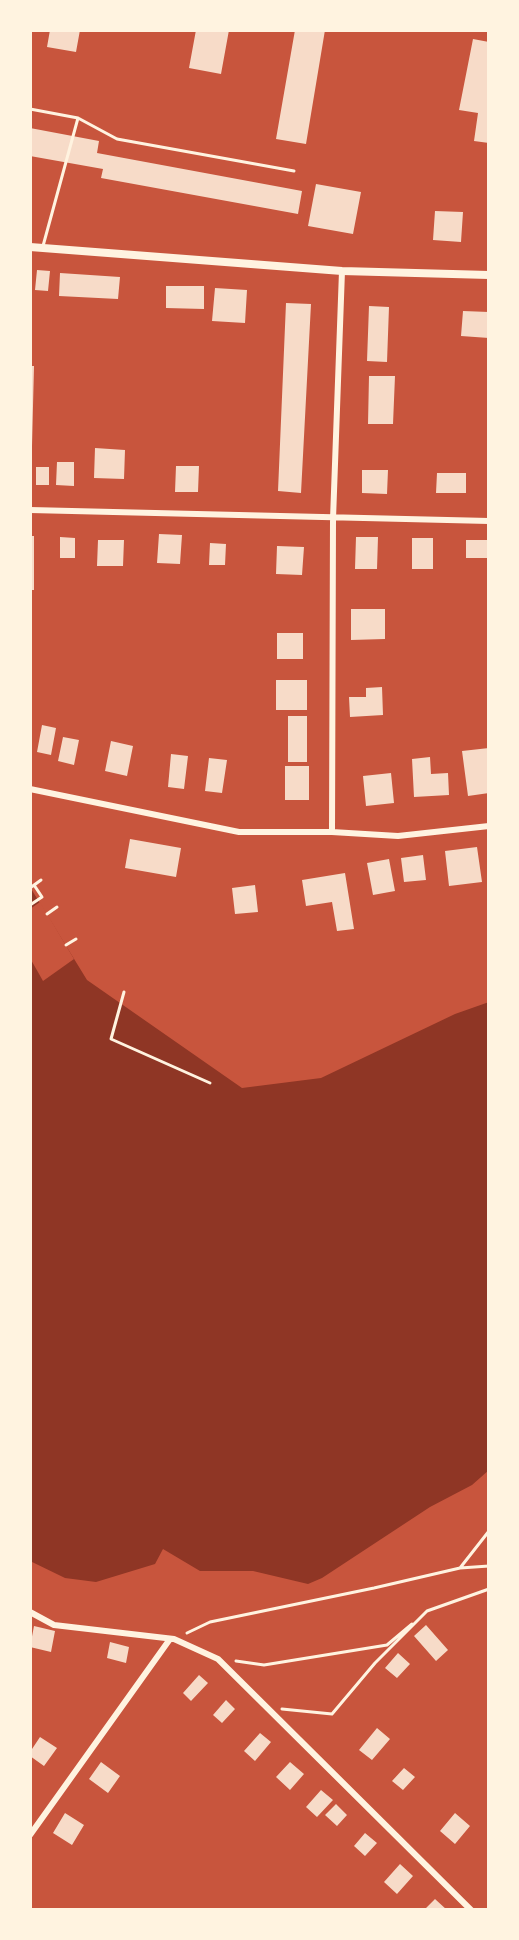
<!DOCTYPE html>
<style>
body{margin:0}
#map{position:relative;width:519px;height:1940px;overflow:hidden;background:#c8553d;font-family:"Playfair Display",serif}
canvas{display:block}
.frame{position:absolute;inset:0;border:32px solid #fff3e0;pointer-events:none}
</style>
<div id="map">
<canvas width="519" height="1940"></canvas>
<div class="frame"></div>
</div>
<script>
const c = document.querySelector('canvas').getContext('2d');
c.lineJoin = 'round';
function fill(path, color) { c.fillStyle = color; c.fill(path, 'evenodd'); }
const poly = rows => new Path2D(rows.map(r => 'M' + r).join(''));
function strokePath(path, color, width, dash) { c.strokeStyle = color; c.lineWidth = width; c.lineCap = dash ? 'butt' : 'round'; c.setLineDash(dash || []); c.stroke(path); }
fill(poly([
 [30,887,87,980,242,1088,321,1078,455,1014,489,1002,489,1470,472,1485,430,1507,322,1578,308,1584,253,1571,200,1571,163,1549,155,1564,96,1582,65,1578,30,1561]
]), '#8f3625');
fill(poly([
 [40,902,74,959,43,981,30,958,30,909]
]), '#c8553d');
fill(poly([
 [50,30,80,30,76,52,47,47],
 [196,30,229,30,221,74,189,68],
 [295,30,325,30,306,144,276,139],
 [473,39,489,42,489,143,474,141,478,113,459,110],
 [30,128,99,141,97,153,302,191,298,214,101,178,103,169,30,156],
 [316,184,361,192,353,234,308,226],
 [435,211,463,212,461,242,433,240],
 [37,270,50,271,48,291,35,290],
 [60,273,120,277,118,299,59,296],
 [166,286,204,286,204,309,166,308],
 [215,288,247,290,245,323,212,321],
 [286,303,311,304,301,493,278,491],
 [369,306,389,307,387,362,367,361],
 [463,311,489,312,489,338,461,336],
 [30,366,34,366,32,446,30,446],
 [369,376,395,376,393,424,368,424],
 [95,448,125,450,124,479,94,478],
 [57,462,74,462,74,486,56,485],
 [176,466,199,466,198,492,175,492],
 [36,467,49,467,49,485,36,485],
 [362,470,388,470,387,494,362,493],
 [437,473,466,473,466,493,436,493],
 [159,534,182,535,180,564,157,563],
 [30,536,34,536,34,590,30,590],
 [60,537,75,538,75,558,60,558],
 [356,537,378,537,377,569,355,569],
 [412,538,433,538,433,569,412,569],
 [98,540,124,540,123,566,97,566],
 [466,540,489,540,489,558,466,558],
 [210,543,226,544,225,565,209,565],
 [277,546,304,547,302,575,276,574],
 [351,609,385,609,385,639,351,640],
 [277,633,303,633,303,659,277,659],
 [276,680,307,680,307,710,276,710],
 [382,687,383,715,350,717,349,697,366,697,366,688],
 [288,716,307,716,307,762,288,762],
 [42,725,56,728,51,755,37,752],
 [63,737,79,740,74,765,58,761],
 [111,741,133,746,127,776,105,771],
 [489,748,489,793,468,796,462,751],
 [171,754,188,756,184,789,168,787],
 [430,757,431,774,448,773,449,795,414,797,412,759],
 [209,758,227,760,222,793,205,791],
 [285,766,309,766,309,800,285,800],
 [391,773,394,803,366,806,363,776],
 [130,839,181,848,176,877,125,868],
 [477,847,482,882,449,886,445,851],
 [423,855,426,880,404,882,401,858],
 [389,859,395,891,373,895,367,863],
 [345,873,354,929,337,931,332,902,306,906,302,880],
 [255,885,258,912,235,914,232,888],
 [426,1625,448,1650,436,1661,414,1636],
 [34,1626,55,1631,51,1652,30,1647],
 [110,1642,129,1647,126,1663,107,1658],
 [398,1653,410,1664,397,1678,385,1668],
 [199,1675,208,1683,191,1701,183,1693],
 [226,1700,235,1709,222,1723,213,1715],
 [377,1728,390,1739,372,1760,359,1750],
 [260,1733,271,1742,255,1761,244,1751],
 [40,1737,57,1748,44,1766,30,1756,30,1752],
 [101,1762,120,1776,108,1793,89,1779],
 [290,1762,304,1774,290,1790,276,1777],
 [404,1768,415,1777,403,1790,392,1781],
 [321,1790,333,1800,317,1817,306,1807],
 [336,1804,347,1815,337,1826,325,1815],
 [65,1813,84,1825,72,1845,53,1833],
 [455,1813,470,1826,455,1844,440,1831],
 [365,1833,377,1843,365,1856,354,1846],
 [400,1864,413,1876,397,1894,384,1882],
 [435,1899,447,1910,424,1910]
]), '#f7dbc8');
strokePath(poly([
 [30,888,41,880],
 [30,905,42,897,34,885],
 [47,914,57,907],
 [66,945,76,939],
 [124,992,111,1039,210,1083],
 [460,1568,489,1531],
 [187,1633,210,1622,374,1588,460,1568,489,1566],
 [236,1661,264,1665,387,1645,412,1624],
 [282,1709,332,1714,375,1663,427,1611,489,1589]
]), '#fff3e0', 3);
strokePath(poly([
 [30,109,78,118],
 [43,246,78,118,117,139,294,171]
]), '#fff3e0', 3);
strokePath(poly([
 [30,510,489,521],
 [30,789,239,832,332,832,398,836,489,826],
 [332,832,333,519,342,271],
 [30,1612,54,1625,174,1639,218,1659,471,1910],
 [30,1835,170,1639]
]), '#fff3e0', 6);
strokePath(poly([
 [30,247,342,271,489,275]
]), '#fff3e0', 8);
</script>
